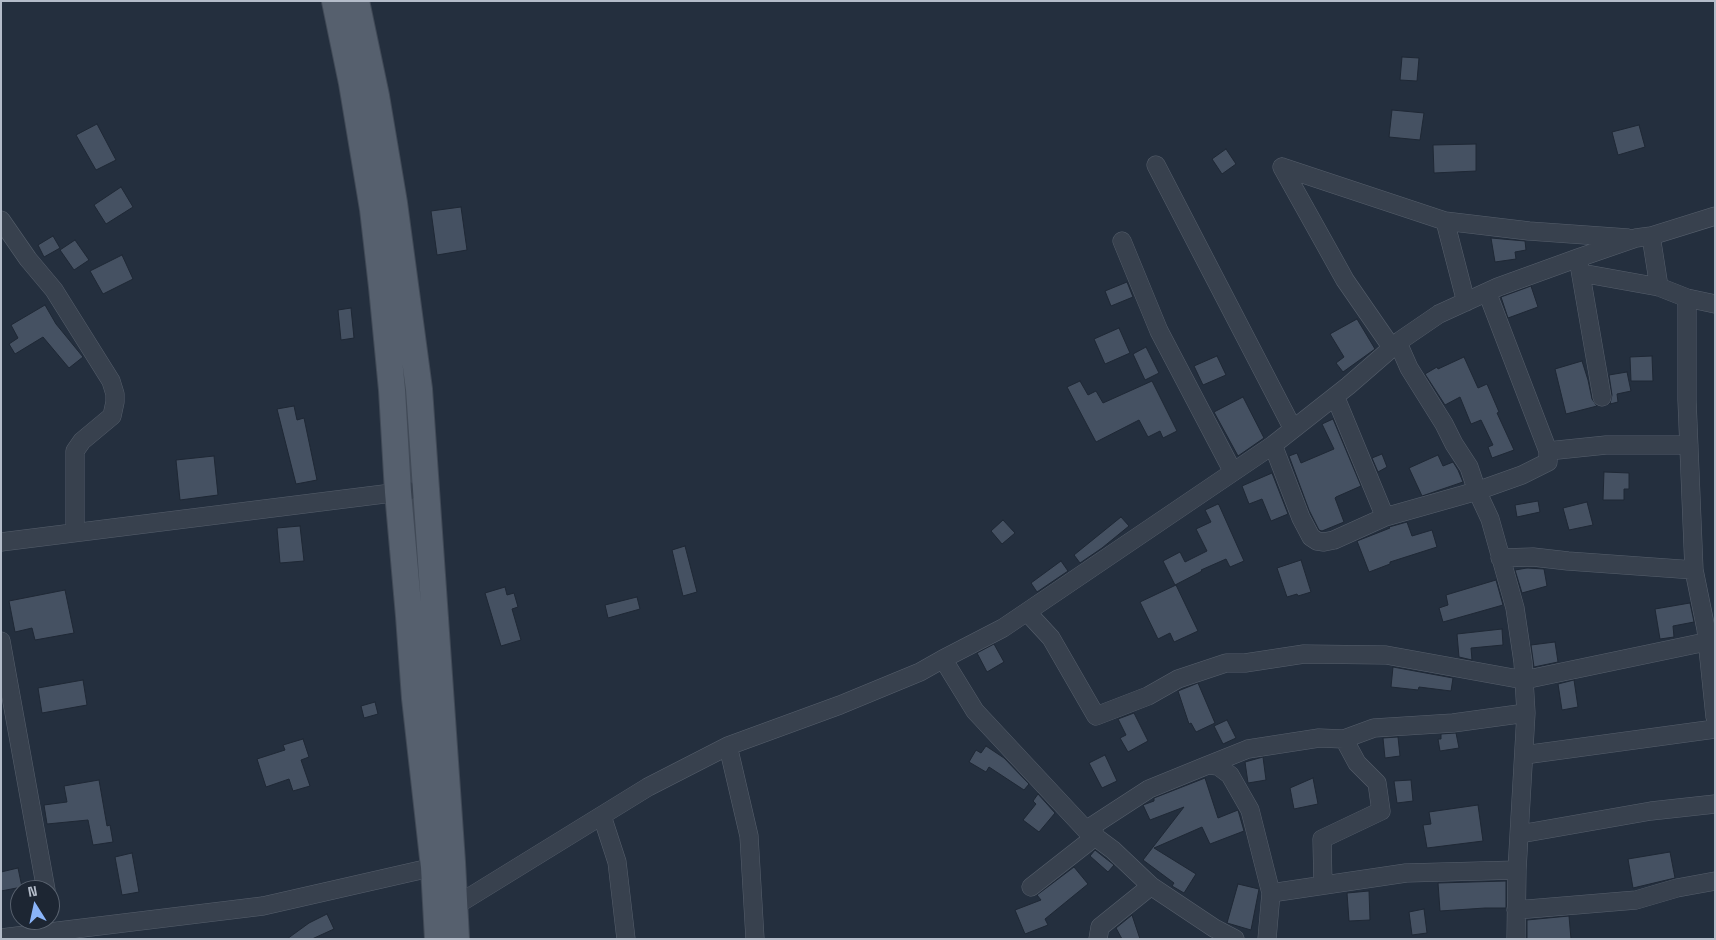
<!DOCTYPE html>
<style>
body{margin:0}
#map{position:relative;width:1716px;height:940px;overflow:hidden;background:#242f3e;font-family:"Space Grotesk",sans-serif}
canvas{display:block}
.frame{position:absolute;inset:0;border:2px solid #b4bcc9;pointer-events:none}
.north{position:absolute;left:10px;top:880px;width:50px;height:50px;box-sizing:border-box;background:#1d2633;border:1px solid #59626f;border-radius:50%;rotate:350deg;font-size:14px;font-weight:700;line-height:20px;text-align:center;color:#b4bcc9}
.north::after{content:'';display:block;margin:auto;width:18px;height:22px;background:#8ab4f8;clip-path:polygon(50% 0,100% 100%,50% 72%,0 100%)}
</style>
<div id="map">
<canvas width="1716" height="940"></canvas>
<div class="frame"></div>
<div class="north">N</div>
</div>
<script>
const c = document.querySelector('canvas').getContext('2d');
c.lineJoin = 'round';
function fill(path, color) { c.fillStyle = color; c.fill(path, 'evenodd'); }
const poly = rows => new Path2D(rows.map(r => 'M' + r).join(''));
function strokePath(path, color, width, dash) { c.strokeStyle = color; c.lineWidth = width; c.lineCap = dash ? 'butt' : 'round'; c.setLineDash(dash || []); c.stroke(path); }
const building = poly([
 [1402,57,1419,58,1417,81,1400,80,1402,57],
 [1392,110,1424,113,1420,140,1389,137,1392,110],
 [97,124,116,160,96,170,76,135,97,124],
 [1639,125,1645,147,1618,155,1612,132,1639,125],
 [1476,144,1476,171,1434,173,1433,145,1476,144],
 [1226,149,1236,164,1222,174,1212,159,1226,149],
 [121,187,133,207,106,224,94,205,121,187],
 [461,207,467,250,437,255,431,211,461,207],
 [53,236,60,248,44,257,38,245,53,236],
 [1491,238,1525,241,1526,250,1515,252,1516,259,1495,262,1491,238],
 [75,240,89,260,74,270,60,250,75,240],
 [122,255,133,279,103,294,90,271,122,255],
 [1127,282,1133,297,1111,306,1105,291,1127,282],
 [1531,286,1538,307,1508,318,1501,297,1531,286],
 [45,305,56,324,83,357,69,368,43,337,15,354,9,344,18,338,11,325,45,305],
 [351,308,354,338,341,340,338,310,351,308],
 [1357,319,1375,349,1343,372,1336,363,1344,357,1330,334,1357,319],
 [1119,328,1130,353,1105,364,1094,339,1119,328],
 [1146,347,1159,373,1145,380,1133,354,1146,347],
 [1217,356,1226,375,1203,385,1194,366,1217,356],
 [1652,356,1653,381,1631,381,1630,357,1652,356],
 [1464,357,1478,388,1487,384,1499,412,1497,413,1514,450,1492,458,1488,447,1493,445,1481,420,1471,424,1460,397,1445,405,1425,374,1437,367,1438,369,1464,357],
 [1582,361,1588,380,1592,399,1597,406,1566,414,1555,369,1582,361],
 [1627,372,1631,391,1617,394,1618,402,1610,404,1612,395,1609,375,1627,372],
 [1080,381,1088,395,1096,391,1103,403,1152,381,1177,431,1163,438,1160,431,1148,437,1139,420,1096,442,1067,387,1080,381],
 [1243,397,1264,438,1238,456,1214,412,1243,397],
 [294,406,297,420,304,418,317,480,296,484,277,409,294,406],
 [1333,419,1361,486,1336,497,1335,498,1344,522,1322,531,1319,530,1309,510,1289,456,1297,453,1301,463,1334,449,1322,424,1333,419],
 [1382,454,1387,467,1378,472,1372,458,1382,454],
 [1438,455,1443,466,1453,462,1458,470,1463,482,1422,496,1409,468,1438,455],
 [214,456,218,495,180,500,176,460,214,456],
 [1604,472,1629,473,1629,489,1624,489,1624,500,1603,500,1604,472],
 [1272,473,1288,514,1271,521,1262,499,1249,504,1242,486,1272,473],
 [1538,501,1540,512,1517,517,1515,505,1538,501],
 [1587,502,1593,525,1569,530,1563,508,1587,502],
 [1218,504,1219,505,1244,561,1230,567,1226,559,1201,570,1202,571,1175,585,1163,561,1180,552,1185,562,1207,551,1196,529,1211,522,1205,510,1218,504],
 [1121,517,1129,526,1102,548,1080,563,1074,555,1121,517],
 [1003,520,1015,533,1002,544,991,531,1003,520],
 [1407,522,1412,536,1432,530,1437,547,1390,562,1390,564,1369,572,1357,541,1390,528,1389,527,1407,522],
 [300,526,304,561,280,563,277,528,300,526],
 [685,546,697,592,683,596,672,550,685,546],
 [1301,560,1311,592,1298,596,1297,594,1287,597,1277,568,1301,560],
 [1061,561,1068,571,1037,592,1031,583,1061,561],
 [1527,568,1544,569,1547,586,1522,593,1515,570,1527,568],
 [1496,580,1503,605,1443,622,1439,608,1448,605,1446,595,1496,580],
 [1176,585,1198,631,1174,642,1170,633,1158,639,1140,602,1176,585],
 [505,587,507,595,514,593,518,607,512,609,521,640,501,646,485,593,505,587],
 [65,590,74,633,35,640,32,628,15,632,9,601,65,590],
 [637,597,640,609,608,618,605,605,637,597],
 [1690,603,1694,622,1673,626,1674,637,1660,639,1655,609,1690,603],
 [1502,629,1503,645,1471,648,1472,660,1459,657,1457,634,1502,629],
 [1555,642,1558,662,1534,667,1531,645,1555,642],
 [994,644,1004,662,987,672,977,653,994,644],
 [1393,667,1453,678,1451,691,1419,687,1418,690,1391,687,1393,667],
 [83,680,87,705,42,713,38,688,83,680],
 [1574,680,1578,707,1562,710,1558,684,1574,680],
 [1198,683,1215,723,1196,732,1191,723,1189,724,1178,691,1198,683],
 [375,702,378,714,364,718,361,706,375,702],
 [1134,713,1148,741,1128,752,1120,738,1126,735,1118,719,1134,713],
 [1227,720,1236,738,1223,744,1214,726,1227,720],
 [1456,733,1459,748,1440,751,1438,739,1441,739,1441,734,1456,733],
 [1398,737,1400,756,1385,758,1383,738,1398,737],
 [303,739,309,757,301,760,310,786,293,791,289,779,266,787,257,759,285,750,283,745,303,739],
 [986,746,1004,758,1029,784,1024,790,989,767,986,772,969,762,976,750,981,753,986,746],
 [1105,755,1117,781,1102,788,1089,763,1105,755],
 [1263,757,1266,780,1248,783,1245,762,1263,757],
 [1205,778,1218,818,1238,810,1244,831,1210,844,1202,827,1154,848,1196,874,1184,893,1172,886,1174,883,1143,860,1184,807,1150,820,1143,805,1154,801,1154,798,1205,778],
 [1313,778,1318,804,1294,809,1290,788,1313,778],
 [99,780,107,826,110,825,113,842,93,845,88,820,47,824,44,805,67,802,64,786,99,780],
 [1411,780,1413,801,1397,803,1394,781,1411,780],
 [1038,794,1055,813,1039,832,1023,820,1036,804,1033,801,1038,794],
 [1478,805,1483,841,1427,848,1423,825,1431,824,1429,812,1478,805],
 [1095,850,1114,865,1108,872,1090,856,1095,850],
 [1670,852,1675,878,1633,888,1628,859,1670,852],
 [132,853,139,892,122,895,115,857,132,853],
 [1074,867,1088,884,1045,919,1048,925,1025,934,1015,910,1041,900,1037,895,1074,867],
 [18,868,22,887,1,891,1,872,18,868],
 [1506,881,1506,908,1485,908,1440,911,1438,883,1506,881],
 [1238,884,1259,889,1251,930,1227,923,1238,884],
 [1369,891,1370,920,1349,921,1347,893,1369,891],
 [1424,909,1427,933,1412,935,1409,912,1424,909],
 [327,914,334,929,312,939,287,939,309,923,327,914],
 [1132,915,1140,939,1122,939,1116,928,1132,915],
 [1569,916,1571,939,1527,939,1527,920,1569,916]
]);
fill(building, '#455162');
strokePath(building, '#1f2835', 1);
const street = poly([
 [1156,165,1293,429],
 [1282,167,1445,221,1529,231,1628,238],
 [1282,167,1345,280,1392,348],
 [1,220,28,259,54,290,111,381,115,394,115,402,112,416,82,441,75,451,75,532],
 [1445,221,1466,302],
 [1651,236,1659,287],
 [1122,241,1159,331,1233,472],
 [1578,258,1602,397],
 [1581,273,1659,287,1687,298,1715,304],
 [1687,298,1687,400,1694,570,1706,629,1715,717],
 [1398,343,1409,368,1444,424,1454,444,1469,467,1477,491,1490,519,1515,608,1523,662,1526,713,1517,870,1516,939],
 [1335,396,1385,517],
 [1273,445,1301,518,1311,537,1317,541,1324,542,1334,540,1385,517,1477,491,1522,475,1548,462,1548,451,1487,292],
 [1548,451,1606,445,1689,445],
 [1,542,408,491],
 [1500,558,1533,557,1568,561,1694,570],
 [1027,612,1051,638,1096,716,1148,696,1178,679,1226,663,1245,663,1304,654,1386,655,1524,680,1715,640],
 [1,641,46,890],
 [943,659,975,711,1086,830,1113,850,1151,886,1214,928,1235,939],
 [728,746,749,836,755,939],
 [1524,755,1715,729],
 [1208,765,1248,749,1319,738,1344,739,1374,728,1453,723,1526,713],
 [602,816,617,862,626,939],
 [1086,830,1149,789,1208,765,1218,766,1230,775,1250,810,1271,893,1267,939],
 [1520,834,1651,811,1715,804],
 [1323,885,1322,839,1381,811,1377,783,1357,763,1344,739],
 [1031,887,1096,836],
 [1271,893,1406,873,1517,870],
 [455,906,648,787,728,746,840,705,920,672,943,659,1003,628,1273,445,1348,386,1401,340,1439,314,1498,287,1578,258,1636,238,1651,236,1715,216],
 [1516,910,1636,900,1677,888,1715,881],
 [1,938,263,906,434,867],
 [1098,939,1100,927,1151,886]
]);
const primary = poly([
 [335,1,352,83,373,209,382,287,392,390,398,492,409,616,415,698,434,867,438,939],
 [356,1,376,96,394,203,419,389,452,862,456,939]
]);
strokePath(street, '#565f6c', 19);
strokePath(primary, '#414a57', 28);
strokePath(street, '#38414e', 18);
strokePath(primary, '#56606e', 26);
</script>
